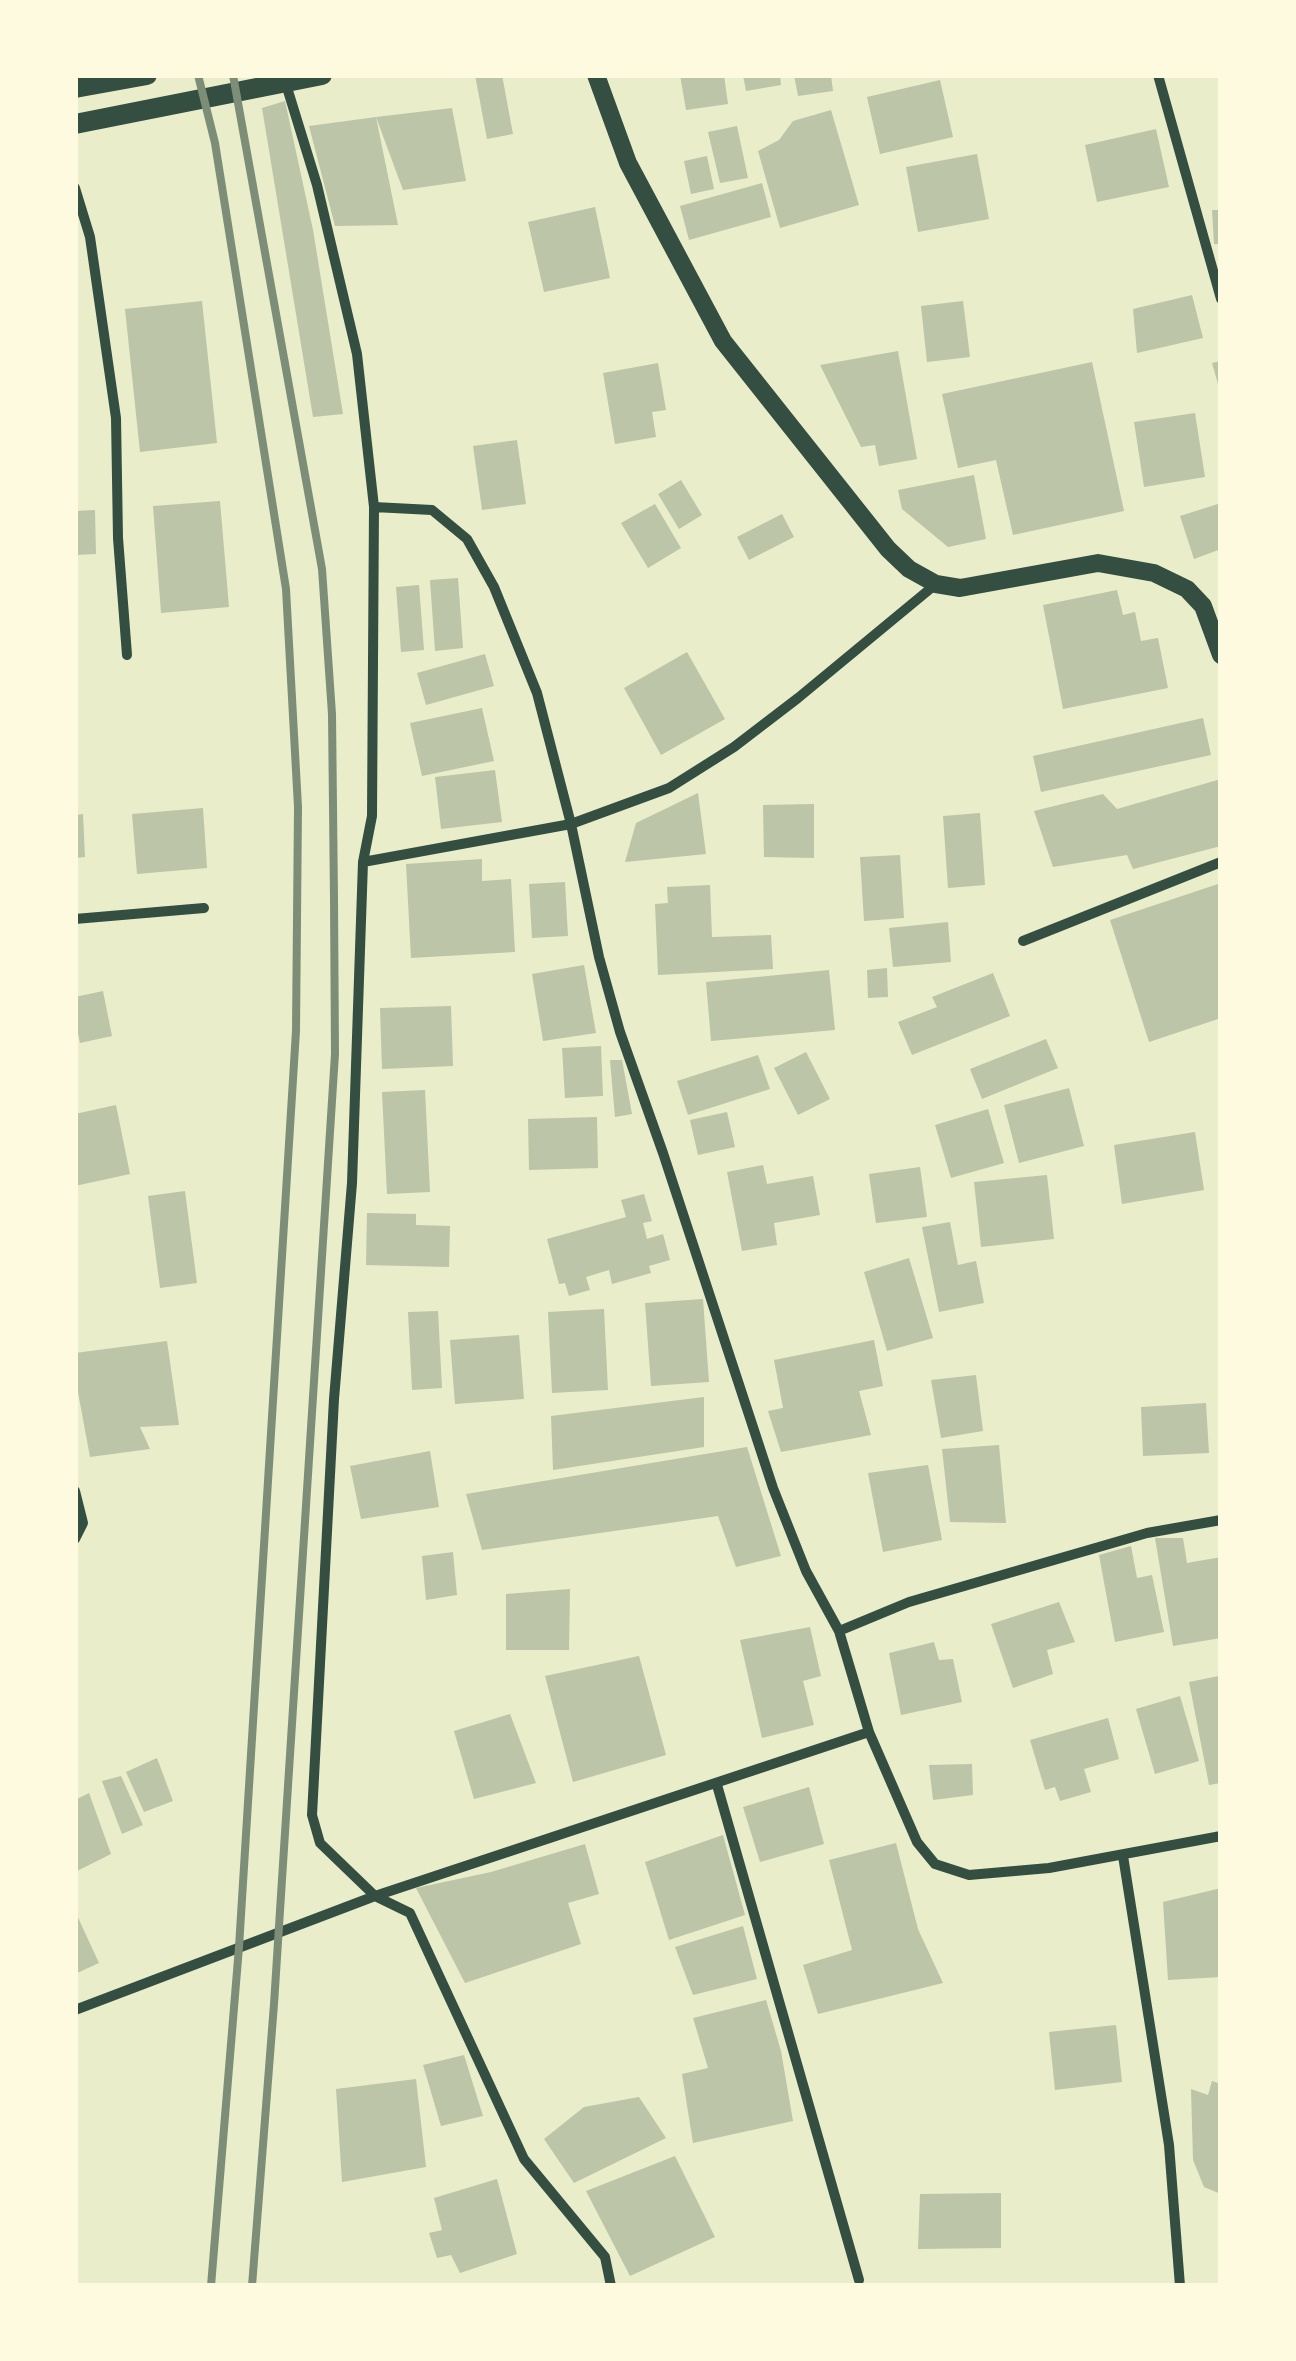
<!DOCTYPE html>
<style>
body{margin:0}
#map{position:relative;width:1296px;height:2361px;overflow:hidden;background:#e9edc9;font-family:"Asap Condensed",sans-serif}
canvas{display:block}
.frame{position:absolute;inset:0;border:78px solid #fefae0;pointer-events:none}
</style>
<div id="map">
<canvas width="1296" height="2361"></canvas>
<div class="frame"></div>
</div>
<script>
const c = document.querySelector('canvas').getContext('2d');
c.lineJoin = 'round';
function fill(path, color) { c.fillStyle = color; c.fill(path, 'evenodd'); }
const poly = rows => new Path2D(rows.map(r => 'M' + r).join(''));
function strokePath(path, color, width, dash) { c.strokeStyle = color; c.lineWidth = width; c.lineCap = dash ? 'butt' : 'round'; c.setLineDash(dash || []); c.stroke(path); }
fill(poly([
 [475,75,502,75,513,134,487,139],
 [680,75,724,75,728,104,686,110],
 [743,75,780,75,781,85,746,91],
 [794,75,831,75,833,91,798,96],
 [940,80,953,137,880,154,867,97],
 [285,101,313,230,343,414,313,417,262,108],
 [452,108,466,181,403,190,376,117,398,225,335,226,309,126,376,117],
 [831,110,859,205,780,228,758,151,779,140,793,121],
 [737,126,748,178,720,183,708,132],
 [1156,129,1169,187,1097,202,1085,145],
 [977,154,989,219,918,232,906,167],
 [707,156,714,189,691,194,684,161],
 [762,183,771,217,689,240,680,206],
 [595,207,610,278,544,292,528,222],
 [1212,210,1221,210,1221,244,1214,244],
 [1192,295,1203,338,1137,353,1133,309],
 [202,301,217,443,140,452,125,309],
 [963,301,970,357,927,362,921,306],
 [898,351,917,459,879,466,875,445,861,447,820,365],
 [1221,361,1221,391,1220,391,1212,363],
 [1092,362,1124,511,1013,535,996,460,958,468,942,394],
 [658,363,666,410,652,412,656,437,615,444,603,373],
 [1195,413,1205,477,1144,487,1134,422],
 [517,440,526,504,482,510,473,446],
 [974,475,986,539,948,547,902,509,898,490],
 [681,480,702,515,679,529,658,494],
 [220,501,229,607,161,613,153,506],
 [1221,503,1221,549,1194,559,1180,516],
 [655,504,681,548,648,568,621,523],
 [95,510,96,554,75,555,75,511],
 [782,514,794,537,749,560,737,537],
 [458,578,463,648,435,651,430,580],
 [419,585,424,650,401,652,396,587],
 [1117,590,1123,615,1135,612,1141,641,1158,638,1168,688,1063,709,1043,605],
 [687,652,725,719,661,755,624,688],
 [485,654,494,686,426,705,417,673],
 [482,708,494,761,422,776,410,723],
 [1203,718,1211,755,1041,792,1033,756],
 [495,770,502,822,441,829,435,777],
 [1221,779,1221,846,1133,869,1127,855,1053,867,1034,811,1103,794,1117,809],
 [698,793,706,854,625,862,636,823],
 [814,804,814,858,764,857,763,805],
 [203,808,207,868,137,874,132,814],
 [980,813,985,885,948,888,943,816],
 [83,814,85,857,75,858,75,815],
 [900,855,904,918,864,921,860,857],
 [482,859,482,881,511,879,515,952,411,958,406,864],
 [565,882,568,936,532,938,529,884],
 [1221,883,1221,1018,1149,1042,1110,920],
 [710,885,712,937,771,935,773,969,658,975,655,904,668,903,667,887],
 [948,922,951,962,893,967,889,928],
 [584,965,596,1033,543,1041,532,974],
 [887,968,888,997,868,998,867,970],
 [829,970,835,1030,711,1041,706,982],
 [993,973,1010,1016,912,1055,898,1022,937,1007,932,997],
 [103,991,112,1036,80,1043,75,1020,75,997],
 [451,1006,453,1066,382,1069,380,1008],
 [1046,1039,1058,1068,982,1099,970,1069],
 [601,1046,603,1096,565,1098,562,1048],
 [806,1052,830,1099,798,1115,774,1068],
 [758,1055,770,1089,688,1115,677,1081],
 [610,1060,622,1060,632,1114,615,1117],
 [1069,1088,1084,1146,1019,1163,1004,1105],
 [425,1090,430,1192,387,1194,382,1092],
 [116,1105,130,1174,75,1186,75,1114],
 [988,1109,1004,1163,951,1178,935,1125],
 [727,1112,735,1147,698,1155,690,1120],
 [597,1117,598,1168,529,1170,528,1119],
 [1195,1132,1204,1190,1122,1204,1114,1145],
 [763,1165,767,1184,813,1176,820,1215,774,1223,777,1245,742,1251,727,1172],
 [920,1167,927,1217,876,1223,869,1174],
 [1047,1175,1054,1239,981,1247,974,1182],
 [185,1191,197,1283,160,1288,148,1196],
 [644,1194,652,1221,643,1223,647,1239,663,1234,670,1260,649,1266,651,1273,612,1284,609,1270,586,1277,590,1290,569,1296,565,1283,559,1284,547,1239,626,1217,621,1200],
 [367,1213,416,1214,416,1225,450,1226,449,1267,366,1265],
 [950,1222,958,1265,976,1261,984,1303,939,1312,922,1227],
 [909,1258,933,1338,887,1351,864,1272],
 [703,1299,709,1382,651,1386,645,1303],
 [604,1309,608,1390,552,1393,548,1312],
 [438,1311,442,1388,412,1390,408,1312],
 [519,1335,524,1399,455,1404,450,1340],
 [874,1340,883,1386,859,1391,871,1435,781,1452,768,1411,783,1408,774,1360],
 [167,1341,179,1425,140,1427,150,1449,90,1457,75,1376,75,1353],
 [976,1375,983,1431,941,1438,931,1380],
 [704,1397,704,1447,553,1470,551,1416],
 [1206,1403,1209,1453,1143,1456,1141,1407],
 [999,1445,1006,1523,950,1522,942,1449],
 [747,1447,781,1556,736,1567,718,1516,482,1550,466,1494],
 [430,1451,439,1507,361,1519,350,1466],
 [928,1465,942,1540,883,1552,868,1473],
 [1155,1538,1183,1538,1187,1563,1221,1557,1221,1638,1173,1646],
 [1131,1546,1137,1578,1152,1575,1164,1632,1115,1642,1099,1555],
 [453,1552,457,1595,426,1600,422,1556],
 [570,1589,569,1650,506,1650,506,1594],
 [1059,1602,1075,1642,1047,1650,1053,1674,1013,1688,991,1624],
 [810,1627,821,1676,803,1681,814,1725,762,1738,740,1640],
 [934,1642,939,1660,953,1659,962,1702,901,1715,889,1653],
 [639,1656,666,1755,573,1782,545,1676],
 [1219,1676,1221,1783,1209,1785,1189,1682],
 [1180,1696,1199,1761,1155,1774,1136,1709],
 [510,1714,536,1783,474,1799,454,1731],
 [1108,1718,1119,1759,1084,1769,1091,1792,1060,1801,1055,1787,1045,1790,1030,1740],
 [157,1758,173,1801,144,1812,126,1772],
 [972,1764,973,1795,933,1800,929,1765],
 [121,1776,143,1825,122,1834,102,1781],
 [809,1787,824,1844,760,1862,743,1807],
 [89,1793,111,1854,75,1872,75,1800],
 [723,1835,745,1915,669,1940,645,1862],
 [896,1843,918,1929,943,1983,818,2014,803,1965,852,1950,829,1860],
 [585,1844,599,1894,568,1903,581,1944,465,1983,416,1888,491,1872],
 [1221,1888,1221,1977,1168,1980,1163,1902],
 [75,1911,99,1963,75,1974],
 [743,1926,757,1979,693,1995,675,1947],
 [766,2000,781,2051,793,2121,693,2143,682,2074,708,2068,693,2018],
 [1116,2025,1122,2082,1055,2090,1049,2032],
 [464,2055,483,2116,441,2126,423,2065],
 [416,2079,426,2167,342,2182,336,2089],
 [1212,2081,1221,2084,1221,2194,1204,2187,1193,2160,1191,2089,1208,2095],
 [639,2097,666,2138,574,2183,544,2139,584,2107],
 [675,2156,715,2237,630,2276,586,2191],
 [497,2179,517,2254,460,2273,451,2255,437,2258,429,2233,442,2230,434,2198],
 [1001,2193,1001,2248,918,2249,920,2194]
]), '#bcc5a7');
strokePath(poly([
 [1158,75,1221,299],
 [285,81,317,185,357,354,374,507,372,816,363,862,352,1183,334,1399,312,1815,320,1843,375,1896,410,1913,524,2159,605,2257,611,2286],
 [75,188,90,237,116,418,118,538,127,655],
 [374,507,432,510,467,539,494,587,537,693,571,824,599,957,620,1032,663,1153,773,1488,806,1571,839,1631],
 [363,862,571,824,669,788,734,747,798,698,936,584],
 [75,919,204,908],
 [1023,941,1221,862],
 [75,1491,83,1523,75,1539],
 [869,1732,917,1842,935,1864,969,1875,1049,1868,1221,1836],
 [717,1785,859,2280],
 [1123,1856,1169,2145,1180,2286],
 [75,2010,375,1896,869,1732,839,1631,909,1602,1092,1549,1147,1533,1221,1520]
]), '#344e41', 10);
strokePath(poly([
 [596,75,628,163,723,341,888,549,909,569,936,584,960,588,1098,563,1154,573,1187,589,1203,606,1221,655]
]), '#344e41', 18);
strokePath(poly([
 [75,88,147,75],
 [75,124,322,75]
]), '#344e41', 20);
strokePath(poly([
 [198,75,215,143,286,589,298,807,296,1031,239,1947,211,2286],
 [233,75,322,569,332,714,334,899,335,1054,274,2004,252,2286]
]), '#7c8e77', 8);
</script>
